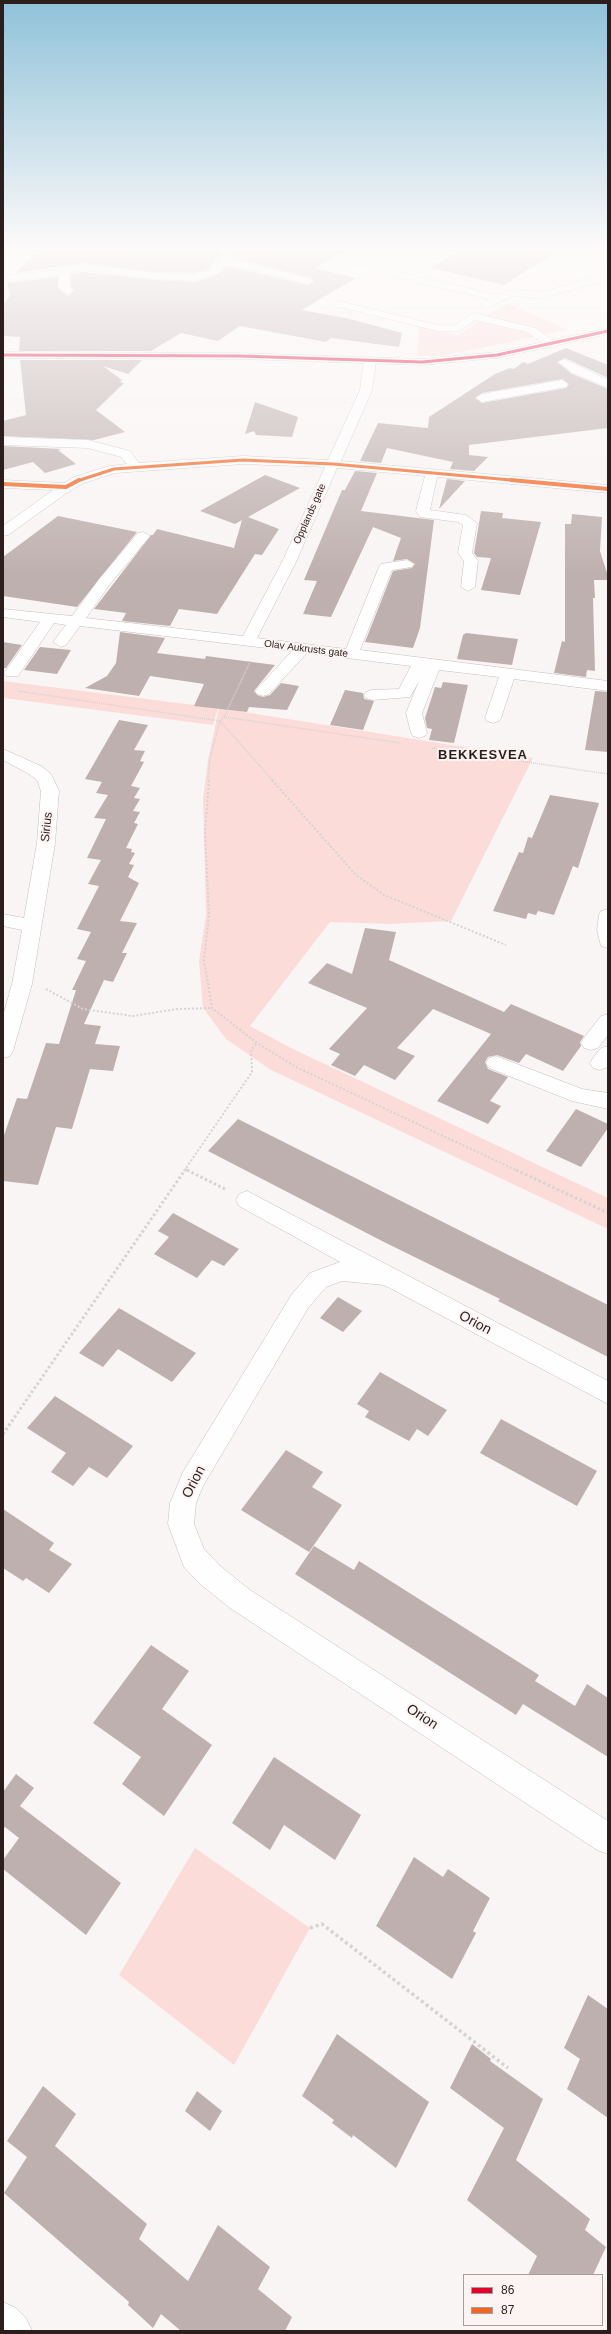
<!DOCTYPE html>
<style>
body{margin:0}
#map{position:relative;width:611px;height:2334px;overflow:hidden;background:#faf5f5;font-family:Helvetica,sans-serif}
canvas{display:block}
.frame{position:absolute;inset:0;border:4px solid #2c1e1c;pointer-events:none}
.legend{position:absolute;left:463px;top:2274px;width:140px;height:52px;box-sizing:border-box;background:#fcf4f3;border:1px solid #a99e9d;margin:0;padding:5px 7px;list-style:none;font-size:12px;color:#2c1e1c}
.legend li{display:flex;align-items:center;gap:8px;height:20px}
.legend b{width:20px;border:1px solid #a99e9d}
</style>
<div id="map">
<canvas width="611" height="2334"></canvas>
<div class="frame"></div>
<ul class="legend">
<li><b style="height:5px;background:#e4002b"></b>86</li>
<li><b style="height:5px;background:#f26522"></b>87</li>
</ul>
</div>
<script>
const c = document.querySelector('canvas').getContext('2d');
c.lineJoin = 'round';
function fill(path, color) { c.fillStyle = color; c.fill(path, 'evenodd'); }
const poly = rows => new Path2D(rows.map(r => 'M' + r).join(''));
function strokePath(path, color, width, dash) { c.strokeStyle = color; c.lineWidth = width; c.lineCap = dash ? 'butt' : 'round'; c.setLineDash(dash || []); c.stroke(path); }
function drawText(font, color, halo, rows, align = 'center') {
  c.font = font + ' Helvetica,sans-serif'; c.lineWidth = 4; c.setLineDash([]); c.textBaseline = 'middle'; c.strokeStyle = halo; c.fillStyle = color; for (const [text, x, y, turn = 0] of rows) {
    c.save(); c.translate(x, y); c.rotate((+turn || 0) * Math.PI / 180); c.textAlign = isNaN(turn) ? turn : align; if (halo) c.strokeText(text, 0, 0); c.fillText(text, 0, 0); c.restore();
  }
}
fill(poly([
 [509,304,568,330,481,348,439,356,417,356,419,327,458,335,492,312],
 [3,681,218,708,213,725,3,698],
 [219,708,533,758,451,921,390,924,330,922,250,1026,291,1048,608,1198,608,1229,271,1070,226,1039,203,1008,199,961,206,915,203,799,208,760],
 [195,1848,310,1928,234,2065,119,1975]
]), '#fbdcd9');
fill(poly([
 [37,250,224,250,208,269,195,273,155,272,83,263,16,273,34,254,39,254],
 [237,250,348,250,314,268,356,278,302,310,350,319,402,333,399,347,331,338,326,342,240,326,218,341,181,333,151,351,19,351,20,337,3,336,3,306,10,295,7,283,58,277,58,288,68,296,74,291,71,286,71,274,83,272,155,280,196,282,217,275,226,266,308,285,314,281,312,278,232,258],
 [462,250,560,250,504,285,431,268],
 [566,348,608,365,608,378,565,358,557,362,572,374,608,389,608,428,469,445,469,455,488,457,474,471,450,469,453,462,387,448,381,463,360,461,378,423,428,428,429,417,495,374,510,368,514,369,523,362,528,364],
 [562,379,569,384,566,388,482,403,475,398,482,393],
 [20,360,142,360,128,374,103,366,122,380,120,382,124,383,96,410,125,432,94,440,3,436,3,421,26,415],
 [255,402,298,417,292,437,256,435,254,431,245,434],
 [3,446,62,449,58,450,76,464,45,473,33,462,3,470],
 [355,471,377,473,361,511,434,520,420,628,413,648,365,642,393,571,412,568,415,564,407,559,393,561,401,538,373,527,331,617,303,614,317,581,304,580,342,490,345,490],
 [265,475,300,488,248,517,279,529,262,555,255,554,217,614,179,609,170,626,122,621,126,613,94,609,151,535,153,535,157,529,234,548,242,520,235,524,200,511],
 [447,479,465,481,439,509],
 [481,511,503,513,502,518,541,522,520,595,481,590,491,558,477,557,474,553],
 [572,514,602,517,600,551,608,576,608,580,594,580,595,598,593,598,595,671,587,670,586,677,554,673,562,641,565,642,565,524,571,524],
 [58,516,137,532,77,607,3,596,3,557],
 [120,632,165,638,157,653,205,659,206,656,275,665,254,691,257,695,263,697,270,695,281,683,299,686,287,710,249,707,247,712,194,706,204,684,150,676,139,696,85,688,107,676,116,663],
 [466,633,518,639,512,665,457,659,463,635],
 [3,642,22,645,6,668,3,668],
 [40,647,71,650,57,674,24,670],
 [443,682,468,685,454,743,429,740,432,729,427,728,425,718,435,687,441,688],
 [345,690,363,693,364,699,374,701,363,730,330,725],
 [595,691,608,692,608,752,585,750],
 [119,720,148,725,134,750,145,751,140,761,144,762,131,786,140,788,134,798,140,799,133,811,140,812,134,823,138,824,126,848,132,849,131,852,135,853,129,864,134,865,128,877,139,883,120,921,137,923,122,953,127,953,113,982,104,980,84,1024,101,1026,95,1044,120,1046,113,1071,90,1069,72,1129,56,1127,38,1185,3,1181,3,1138,17,1098,27,1099,46,1043,59,1044,76,990,72,990,86,961,77,959,91,932,77,929,99,886,88,884,101,860,87,858,106,819,94,818,108,795,96,793,102,782,85,779],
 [550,795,599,803,578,868,573,866,554,915,538,911,536,915,528,913,526,919,493,911,519,852,523,853,528,837,532,838],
 [365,928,396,932,389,960,504,1012,511,1004,584,1036,580,1042,581,1046,563,1071,526,1054,519,1063,497,1055,488,1057,485,1062,488,1069,508,1077,490,1101,501,1106,488,1124,437,1101,491,1034,433,1009,397,1048,415,1056,395,1080,364,1065,355,1076,331,1065,340,1054,329,1049,367,1008,308,983,327,963,352,974],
 [576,1109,608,1124,608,1128,581,1167,546,1151],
 [238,1119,608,1305,608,1357,498,1301,500,1299,384,1242,208,1151],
 [173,1213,239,1249,224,1266,212,1260,197,1278,154,1254,169,1237,158,1231],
 [338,1297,362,1311,343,1332,320,1318],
 [119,1308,196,1353,172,1382,118,1349,103,1367,79,1353],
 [380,1372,447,1410,428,1436,417,1429,409,1441,365,1417,369,1411,357,1404],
 [55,1396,133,1446,107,1478,89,1467,73,1486,51,1472,66,1453,27,1428],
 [501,1419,597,1471,577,1506,480,1453],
 [286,1450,323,1472,312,1487,342,1505,309,1552,241,1510],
 [3,1509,54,1543,49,1550,72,1564,49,1593,26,1578,23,1581,3,1568],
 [314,1546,354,1570,359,1561,539,1675,535,1681,575,1706,587,1684,608,1698,608,1757,523,1704,516,1715,295,1574],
 [151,1645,189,1671,162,1709,212,1745,164,1816,122,1784,141,1757,93,1723],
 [274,1757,361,1815,335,1860,284,1825,270,1850,232,1823],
 [16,1774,34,1788,20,1806,121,1883,86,1935,3,1869,3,1860,19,1838,5,1827,3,1829,3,1792],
 [414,1857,443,1877,448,1869,490,1898,473,1931,476,1933,452,1979,376,1926],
 [588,1995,608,2009,608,2118,567,2089,580,2059,564,2048],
 [337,2034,429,2102,396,2168,353,2135,352,2138,332,2123,334,2120,302,2096],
 [472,2044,491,2059,490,2061,543,2099,516,2160,590,2219,585,2230,606,2247,593,2275,528,2275,537,2256,467,2200,504,2128,450,2088],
 [43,2086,76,2114,55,2146,147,2224,139,2239,188,2281,218,2225,270,2267,258,2289,292,2317,285,2331,181,2331,161,2314,153,2328,128,2305,129,2302,4,2193,27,2157,7,2141],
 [197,2091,222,2111,210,2131,185,2111]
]), '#beb0af');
const minor = poly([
 [226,250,236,250,229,259,312,279,313,281,308,284,225,264,217,274,196,281,155,279,83,270,69,273,70,287,73,291,68,294,60,288,59,275,3,282,3,276,49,271,83,264,155,273,195,275,209,270,226,250],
 [407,250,417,250,411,263,398,272,497,295,512,290,544,292,608,273,608,279,545,298,513,296,486,309,481,306,489,299,385,275,385,271,403,259,407,250],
 [339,301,438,325,453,326,473,313,535,328,559,345,553,348,549,347,527,332,475,320,459,331,438,331,335,306,335,302,339,301],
 [370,358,376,361,372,390,341,461,608,485,608,493,437,477,430,510,466,515,477,523,472,553,478,561,475,587,468,591,461,587,464,561,458,553,463,525,458,522,420,517,416,511,425,476,337,468,296,562,257,638,346,649,379,567,381,564,407,560,414,564,412,567,392,570,360,650,608,681,608,691,514,679,501,718,499,721,493,723,487,721,485,718,499,677,439,670,422,713,427,733,425,736,419,738,413,736,411,733,406,713,419,681,410,697,372,700,366,698,364,695,366,692,372,690,399,689,411,666,307,653,269,694,263,696,257,694,255,691,292,651,80,626,66,645,61,647,53,642,66,625,54,623,18,676,6,676,4,673,40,622,3,617,3,609,72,616,100,578,138,533,143,532,150,536,110,584,86,618,243,636,282,562,325,467,243,464,115,473,84,483,71,490,8,535,3,536,3,526,53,490,3,488,3,480,64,483,74,477,109,466,127,464,121,457,88,448,3,445,3,437,88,440,130,451,139,463,243,456,328,460,360,390,364,361,370,358],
 [564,359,608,380,608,388,573,373,558,362,564,359],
 [562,380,568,384,566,387,482,402,476,398,482,394,562,380],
 [3,749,41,766,51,774,59,791,55,843,32,984,13,1051,10,1056,3,1058,3,1016,12,984,22,930,3,926,3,914,24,918,37,843,41,791,37,780,29,774,3,760,3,749],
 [608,909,608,948,601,946,597,930,599,915,601,911,608,909],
 [608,1014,608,1035,598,1048,591,1050,584,1048,581,1043,584,1038,601,1016,608,1014],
 [608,1046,608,1067,600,1070,593,1068,590,1063,593,1058,601,1048,608,1046],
 [496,1056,582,1089,608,1093,608,1109,572,1101,489,1068,486,1063,489,1058,496,1056],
 [247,1191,608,1381,608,1404,384,1285,342,1281,326,1287,308,1308,203,1486,196,1503,194,1524,204,1549,220,1566,250,1590,608,1821,608,1854,597,1850,230,1608,200,1584,184,1567,168,1524,170,1503,183,1472,292,1294,310,1273,340,1262,239,1206,236,1200,239,1194,247,1191],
 [3,2302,16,2308,26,2318,32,2331,3,2331,3,2302]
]);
const major = poly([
 [608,328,608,334,497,358,422,365,239,359,3,358,3,352,239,353,422,359,497,352,608,328]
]);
strokePath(minor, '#c6bdbc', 1);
strokePath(major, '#c6bdbc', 1);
strokePath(poly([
 [346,262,372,269],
 [540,276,574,259,584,250],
 [18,691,220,721,273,781],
 [224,717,400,743],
 [432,748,608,774],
 [208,781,210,758,220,721,224,717,251,660]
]), '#d6d3d3', 1.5, [1, 1]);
strokePath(poly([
 [209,780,205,833,209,915,204,960,212,1008,257,1043,296,1067,518,1171],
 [272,780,355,874,384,895,506,945],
 [46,989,83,1009,133,1016,177,1009,212,1008],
 [185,1169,189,1171],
 [184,1171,252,1072,251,1050,257,1043]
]), '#d6d3d3', 2, [2, 2]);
strokePath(poly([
 [187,1170,225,1189],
 [516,1170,608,1213],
 [3,1434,185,1170]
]), '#d6d3d3', 3, [2.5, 2.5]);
strokePath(poly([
 [310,1928,322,1924,508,2068]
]), '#d6d3d3', 3.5, [3, 3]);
fill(minor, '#fefefe');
fill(major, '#fefefe');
strokePath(poly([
 [3,355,239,356,422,362,497,355,608,331]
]), '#e4002b', 3);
strokePath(poly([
 [77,481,114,469,243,460,333,464,522,481]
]), '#f26522', 3);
strokePath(poly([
 [511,480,608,489],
 [3,484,66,487,79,480]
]), '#f26522', 4);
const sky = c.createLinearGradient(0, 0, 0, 576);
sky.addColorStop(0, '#8fc2d9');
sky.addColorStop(0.43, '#fdfafa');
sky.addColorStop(1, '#fdfafa00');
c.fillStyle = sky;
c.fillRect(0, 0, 611, 576);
drawText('10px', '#2c1e1c', '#fcf4f3', [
 ["Opplands gate",310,514,-66],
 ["Olav Aukrusts gate",306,649,7]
]);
drawText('12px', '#2c1e1c', '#fcf4f3', [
 ["Sirius",47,827,-84]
]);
c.letterSpacing = '1px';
drawText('bold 13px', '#2c1e1c', '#fcf4f3', [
 ["BEKKESVEA",483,755]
]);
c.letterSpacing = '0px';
drawText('14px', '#2c1e1c', '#fcf4f3', [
 ["Orion",475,1323,28],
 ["Orion",194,1482,-63],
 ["Orion",422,1717,33]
]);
</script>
